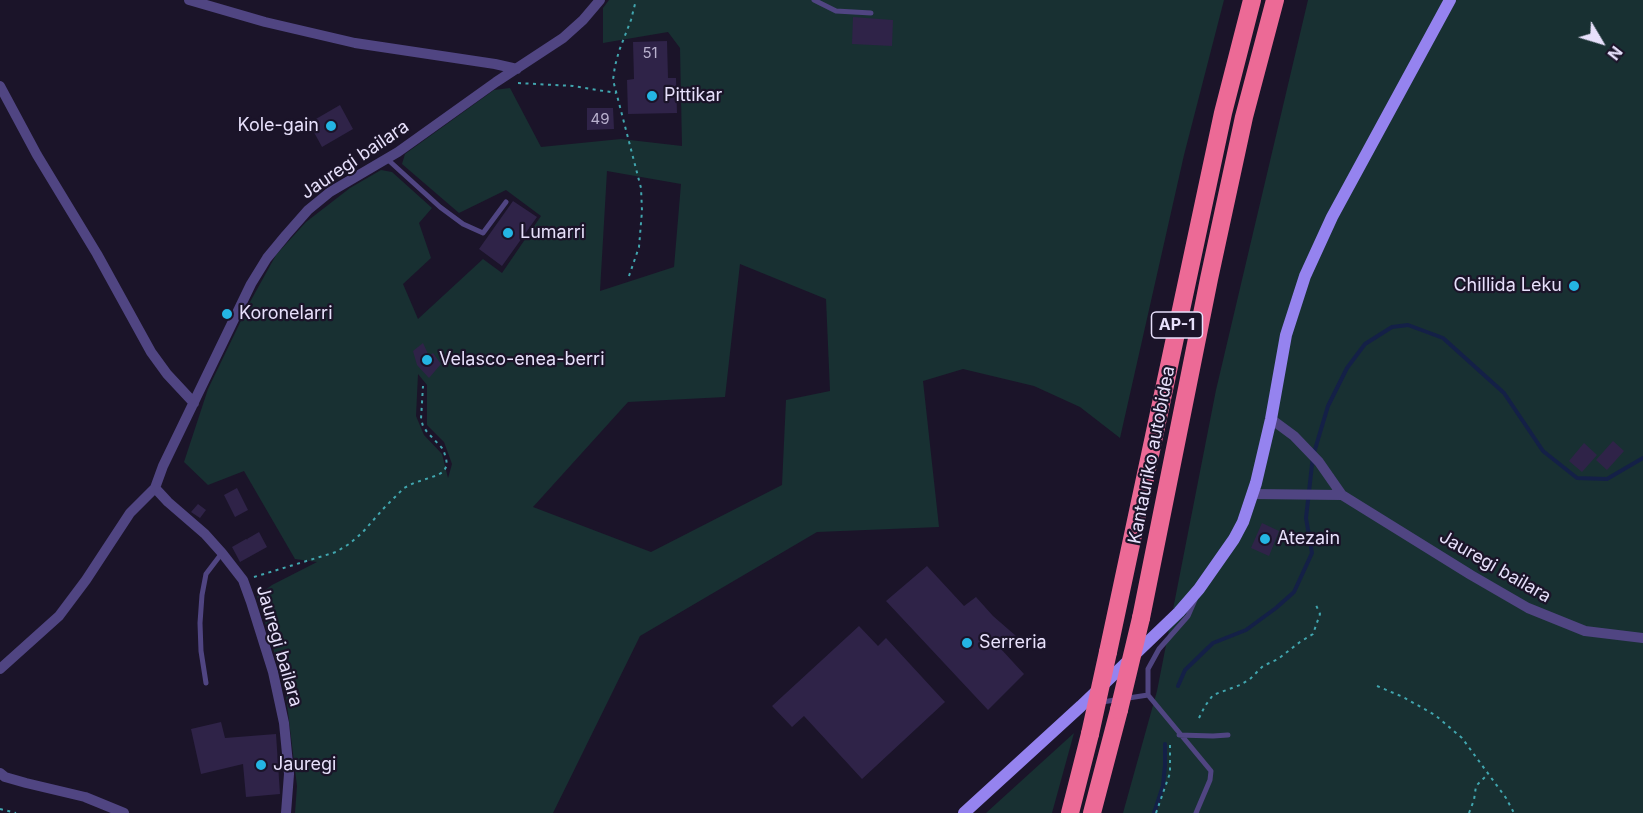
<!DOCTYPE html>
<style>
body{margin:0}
#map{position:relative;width:1643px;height:813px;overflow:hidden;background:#1b1429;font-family:Inter,sans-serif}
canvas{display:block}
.north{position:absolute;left:1571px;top:12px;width:60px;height:60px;-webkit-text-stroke:4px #1b1429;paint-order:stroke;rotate:128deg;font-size:16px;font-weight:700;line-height:24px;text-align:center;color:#e7e0fb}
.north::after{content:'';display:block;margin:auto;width:21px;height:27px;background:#e7e0fb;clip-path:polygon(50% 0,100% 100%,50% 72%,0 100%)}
</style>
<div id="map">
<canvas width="1643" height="813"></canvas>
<div class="north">N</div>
</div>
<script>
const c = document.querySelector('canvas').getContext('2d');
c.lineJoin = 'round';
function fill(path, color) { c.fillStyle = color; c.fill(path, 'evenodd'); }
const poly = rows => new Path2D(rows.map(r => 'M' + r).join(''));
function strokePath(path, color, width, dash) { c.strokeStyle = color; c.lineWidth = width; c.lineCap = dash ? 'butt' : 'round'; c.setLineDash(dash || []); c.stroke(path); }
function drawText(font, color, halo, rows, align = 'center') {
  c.font = font + ' Inter,sans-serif'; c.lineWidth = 4.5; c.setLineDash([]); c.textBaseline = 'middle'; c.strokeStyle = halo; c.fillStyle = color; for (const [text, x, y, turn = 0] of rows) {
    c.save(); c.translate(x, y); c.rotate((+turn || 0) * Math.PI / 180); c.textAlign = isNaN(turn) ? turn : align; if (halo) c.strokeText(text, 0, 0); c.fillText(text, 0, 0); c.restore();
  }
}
fill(poly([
 [609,0,1224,0,1184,155,1120,438,1080,407,1034,386,963,369,923,381,939,527,817,532,640,636,553,813,295,813,297,786,285,688,257,596,272,585,317,562,295,559,244,471,208,485,184,462,208,389,250,302,276,255,306,222,350,188,381,170,392,172,432,208,419,223,431,258,403,284,418,319,483,259,502,273,541,216,506,190,459,213,402,164,405,154,494,90,510,88,541,147,621,139,682,146,680,48,668,32,603,43,603,8],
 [607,171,681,184,674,267,600,291],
 [740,264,826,299,830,391,786,400,782,485,651,552,533,507,628,402,725,397],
 [418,374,427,385,427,425,444,442,452,464,448,478,442,454,424,435,416,416],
 [1308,0,1643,0,1643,813,1123,813,1157,691,1216,390],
 [1074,733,1052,813,986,813]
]), '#183032');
strokePath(poly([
 [1178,686,1185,670,1213,643,1246,630,1276,608,1294,592,1312,553,1306,518,1313,456,1328,406,1347,368,1365,344,1392,327,1408,325,1443,338,1504,393,1543,451,1577,478,1607,479,1643,458],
 [1154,813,1163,786,1165,765,1165,744]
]), '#142047', 4);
fill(poly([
 [853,17,893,20,892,46,852,44],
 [667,41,668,78,676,78,677,113,628,114,627,80,634,79,633,42],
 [340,105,353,129,322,147,309,123],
 [587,108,613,108,614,129,587,130],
 [513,201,537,217,502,266,479,249],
 [423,343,429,356,433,353,441,364,429,378,417,365,413,351],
 [1613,441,1624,451,1607,470,1596,460],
 [1584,443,1597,455,1582,472,1569,461],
 [237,488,248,510,235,517,224,495],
 [198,504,206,510,200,518,191,512],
 [1262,523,1279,531,1269,556,1251,548],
 [259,532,267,547,240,562,232,547,246,539,248,540,247,539],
 [927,566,964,606,976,597,993,616,1016,636,1001,649,1024,674,988,710,886,601],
 [859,626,878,646,886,638,945,702,862,779,804,716,792,727,772,706],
 [221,722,225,738,276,734,280,794,246,797,243,764,201,774,191,729]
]), '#2f2348');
strokePath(poly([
 [518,83,573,86,616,93],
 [629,276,639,247,642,211,641,188,613,80,615,66,619,51,631,20,636,0],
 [254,577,336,552,349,544,362,533,384,508,404,488,414,483,438,475,444,471,447,465,446,458,443,449,427,432,423,426,421,419,423,386],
 [1377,686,1403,697,1435,715,1462,738,1506,798,1514,813],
 [1199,718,1205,706,1213,695,1240,685,1250,679,1263,666,1278,659,1300,642,1313,634,1320,614,1315,603],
 [0,809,16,813],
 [1156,813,1170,773,1170,741],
 [1469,813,1474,800,1476,786,1488,774]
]), '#41a6af', 2, [3, 4.5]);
strokePath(poly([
 [814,0,836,11,871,13],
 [386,158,440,207,463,224,483,233,506,202],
 [1195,600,1188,616,1159,649,1148,669,1148,695,1211,771,1210,780,1196,813],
 [206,683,201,651,200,623,202,595,206,574,222,553],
 [1102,702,1148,695],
 [1179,735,1213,736,1228,735]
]), '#504582', 5);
strokePath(poly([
 [189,0,265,22,355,43,495,64,517,69],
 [0,86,37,155,97,254,151,352,167,374,194,403],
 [1271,419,1294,436,1319,462,1342,495],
 [155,488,168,502,205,534,222,553,243,580,251,602,273,672,284,723,289,774,286,813],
 [1252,494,1342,495,1471,575,1528,608,1585,631,1643,638],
 [0,669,59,616,86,580,130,513,155,488,163,466,251,284,267,258,286,235,308,210,330,192,398,152,496,82,563,38,583,20,600,0],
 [0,773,5,777,26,783,85,797,124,813]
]), '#504582', 10);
strokePath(poly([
 [964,813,1081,706,1179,612,1199,589,1234,539,1243,522,1256,483,1271,419,1286,335,1305,276,1332,217,1450,0]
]), '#9583ef', 12);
strokePath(poly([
 [1141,618,1209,279,1244,117,1275,0],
 [1108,652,1223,113,1252,0],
 [1070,813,1090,734],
 [1092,813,1119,710]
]), '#ec6a96', 18);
strokePath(poly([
 [1119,710,1141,618],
 [1090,734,1108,652]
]), '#ec6a96', 18);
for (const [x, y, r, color] of [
 [652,96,6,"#24b5e3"],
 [331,126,6,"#24b5e3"],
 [508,233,6,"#24b5e3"],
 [1574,286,6,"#24b5e3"],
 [227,314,6,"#24b5e3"],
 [427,360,6,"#24b5e3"],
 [1265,539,6,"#24b5e3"],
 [967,643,6,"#24b5e3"],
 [261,765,6,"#24b5e3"]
]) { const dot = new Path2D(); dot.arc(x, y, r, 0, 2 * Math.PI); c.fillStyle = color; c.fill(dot); strokePath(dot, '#1b1429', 2); }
drawText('15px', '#b9b1ce', null, [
 ["51",650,53],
 ["49",600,119]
]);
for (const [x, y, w] of [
 [1177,325,51]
]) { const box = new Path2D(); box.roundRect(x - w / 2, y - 13, w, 26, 4.5); c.fillStyle = '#1b1429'; c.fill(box); strokePath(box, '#e7e0fb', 1.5); }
drawText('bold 16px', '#e7e0fb', null, [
 ["AP-1",1177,325]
]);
drawText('18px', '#e7e0fb', '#1b1429', [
 ["Pittikar",664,96],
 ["Kole-gain",319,126,"right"],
 ["Lumarri",520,233],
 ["Chillida Leku",1562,286,"right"],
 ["Koronelarri",239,314],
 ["Velasco-enea-berri",439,360],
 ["Atezain",1277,539],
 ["Serreria",979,643],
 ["Jauregi",273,765]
], 'left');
drawText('18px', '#e7e0fb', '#1b1429', [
 ["Jauregi bailara",355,160,-34],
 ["Kantauriko autobidea",1152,455,-79],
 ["Jauregi bailara",1495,567,30],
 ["Jauregi bailara",279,646,74]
]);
</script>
